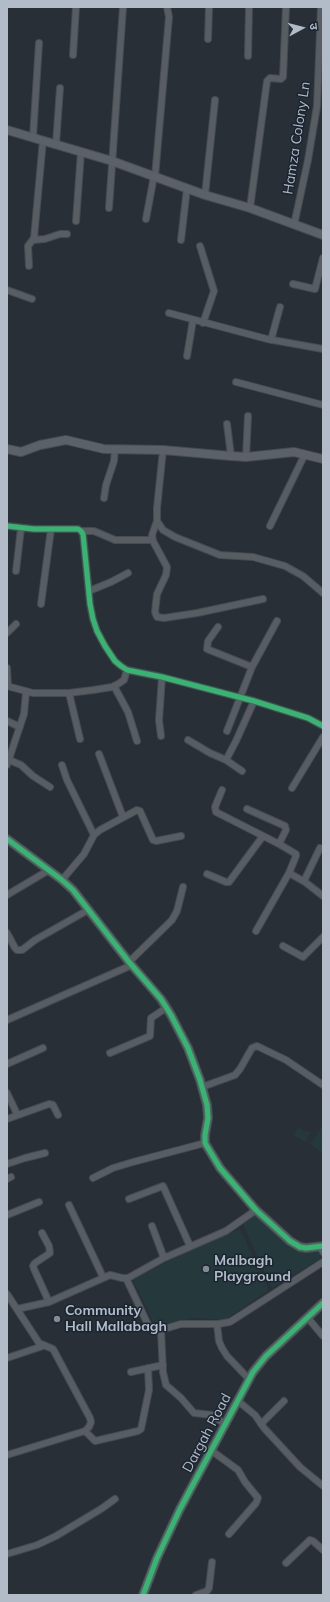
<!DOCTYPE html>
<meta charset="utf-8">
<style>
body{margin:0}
#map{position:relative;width:330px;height:1602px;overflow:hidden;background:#282f36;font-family:Mulish,"Noto Sans Devanagari",sans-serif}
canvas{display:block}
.frame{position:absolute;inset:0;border:8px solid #b2bbc8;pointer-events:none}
.north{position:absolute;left:282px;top:8px;width:40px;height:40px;-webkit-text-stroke:3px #1b2531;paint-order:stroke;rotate:83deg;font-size:11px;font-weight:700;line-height:16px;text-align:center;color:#b2bbc8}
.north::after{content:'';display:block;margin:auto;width:14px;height:18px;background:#b2bbc8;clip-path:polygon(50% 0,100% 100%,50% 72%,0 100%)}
</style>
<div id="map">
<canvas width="330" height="1602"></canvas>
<div class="frame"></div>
<div class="north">उ</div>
</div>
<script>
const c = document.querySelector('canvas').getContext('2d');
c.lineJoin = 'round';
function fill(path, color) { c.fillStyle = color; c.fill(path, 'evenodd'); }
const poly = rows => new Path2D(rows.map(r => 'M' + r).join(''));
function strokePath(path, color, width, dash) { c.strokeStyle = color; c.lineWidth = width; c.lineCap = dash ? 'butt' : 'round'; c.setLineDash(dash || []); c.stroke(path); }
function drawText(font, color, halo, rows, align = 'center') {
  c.font = font + ' Mulish,sans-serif'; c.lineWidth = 3; c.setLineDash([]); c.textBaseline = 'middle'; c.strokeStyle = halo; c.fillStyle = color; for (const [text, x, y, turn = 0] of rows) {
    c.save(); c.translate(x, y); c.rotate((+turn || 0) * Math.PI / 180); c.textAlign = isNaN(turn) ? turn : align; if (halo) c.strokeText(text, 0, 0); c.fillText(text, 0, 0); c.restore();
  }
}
fill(poly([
 [323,1126,323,1153,310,1144],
 [298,1128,307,1132,312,1131,305,1142,293,1135],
 [257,1213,291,1245,319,1250,323,1257,272,1288,243,1225],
 [240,1229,269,1290,225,1320,194,1318,155,1326,133,1280,174,1258]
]), '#25393c');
const street = poly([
 [208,39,209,7],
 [73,55,76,7],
 [248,56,249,7],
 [33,137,39,43],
 [56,144,60,88],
 [155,177,169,17,167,7],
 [205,195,215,100],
 [109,208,123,7],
 [250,208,267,81,270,78,281,79,283,77,286,7],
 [146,219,154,176],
 [76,221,81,152],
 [294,225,308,160,317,106,321,7],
 [33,240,45,239,60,234,67,234],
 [181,240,187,188],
 [200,246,214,291,203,323],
 [29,266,28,246,34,238,43,140],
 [293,284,315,289,323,258],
 [7,290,32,299],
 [169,313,267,339,323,349],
 [271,340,280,307],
 [187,356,193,320],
 [236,382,323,405],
 [227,424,231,456],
 [163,450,157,508,157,521,163,530,175,537,220,555,253,557,285,566,303,576,323,593],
 [246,457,248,416],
 [104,498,106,485,114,461,115,449],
 [157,521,152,535,153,541,167,567,166,575,157,594,155,612,157,617,164,618,197,613,263,599],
 [7,526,34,529,78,529,81,531,83,534,90,604,93,619,97,631,105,646,115,661,121,666,127,670,162,677,254,701,308,718,323,726],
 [270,526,305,454],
 [81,531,94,531,115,540,153,540],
 [16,571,21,528],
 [89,591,111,582,128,573],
 [41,604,51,529],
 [218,627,208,641,207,649,252,667],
 [7,633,16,624],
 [7,668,8,686],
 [7,686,33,693,69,693,93,690,112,687,118,684,124,680,127,670],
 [114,686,128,712,137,741],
 [69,693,80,739],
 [7,721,20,727],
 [227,731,252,667,277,621],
 [161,736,159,720,162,677],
 [188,740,210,753,226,760,242,771],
 [99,754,123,817],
 [7,759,21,765,33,776,50,787],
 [226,760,236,741,254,701],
 [7,765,24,714,26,692],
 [62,765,67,780,94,835],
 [292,788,323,737],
 [222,790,215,807,216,812,279,844,296,854,296,856,289,873,256,931],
 [247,809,285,826,286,830,279,844],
 [289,873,305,882,323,896],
 [207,874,226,882,229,882,263,836],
 [62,880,84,854,94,835,100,830,137,810,140,811,153,840,156,841,181,836],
 [304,881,320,848],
 [7,895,49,870],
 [7,933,15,948,17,950,22,950,35,940,88,910],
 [283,946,303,957,323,937],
 [129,962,172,920,177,911,183,887],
 [7,1020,132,965],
 [110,1053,150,1036,151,1018,166,1008],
 [7,1064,43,1048],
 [202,1087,235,1075,240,1069,252,1048,257,1046,286,1060,323,1085],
 [7,1093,17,1114],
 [7,1119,49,1104,53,1105,58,1115],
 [7,1164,25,1158,45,1153],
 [93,1178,113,1168,133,1162,205,1143],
 [7,1179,11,1177],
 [129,1199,163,1186,190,1246],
 [69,1205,103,1277],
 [7,1215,39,1202],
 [152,1226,164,1258],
 [42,1233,49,1246,50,1253,35,1263,33,1266,34,1269,49,1302],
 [320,1247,323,1252],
 [126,1278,150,1329,154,1331,157,1331,181,1324,218,1324,230,1322,323,1262],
 [7,1294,39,1343,53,1349,90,1418,91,1422,89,1427,85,1431,7,1455],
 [17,1309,49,1302,110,1275,122,1278,128,1278,164,1258,226,1231,256,1210],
 [307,1317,323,1336],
 [217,1324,219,1341,222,1348,227,1356,249,1379],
 [161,1330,163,1372,166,1385,181,1398,194,1413,212,1415,226,1425],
 [7,1358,43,1346],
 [131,1372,163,1365],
 [238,1401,255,1415,264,1428,300,1467,323,1486],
 [261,1424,284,1401],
 [85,1431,95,1441,138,1431,141,1429,149,1390,148,1368],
 [212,1451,238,1470,245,1482,258,1498,256,1503,229,1534],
 [7,1554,37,1545,56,1536,101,1509,115,1499],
 [286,1563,310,1540,313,1541,323,1550],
 [196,1595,207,1591,209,1588,212,1562]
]);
const secondary = poly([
 [7,130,112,161,205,195,250,208,323,235],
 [7,449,21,452,40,445,66,440,104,449,163,450,231,456,246,457,294,452,323,459],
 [7,839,62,880,73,890,129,962,161,999,171,1015,188,1048,200,1080,207,1105,208,1118,205,1135,205,1143,220,1168,256,1210,290,1241,300,1247,306,1248,323,1246],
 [143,1595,157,1558,180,1509,253,1372,266,1356,323,1303]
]);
strokePath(street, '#464b51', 8);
strokePath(secondary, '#464b51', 10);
strokePath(street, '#585d64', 6);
strokePath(secondary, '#5c6169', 8);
strokePath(poly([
 [7,526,34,529,78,529,81,531,83,534,90,604,93,619,97,631,105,646,115,661,121,666,127,670,162,677,254,701,308,718,323,726],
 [7,839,62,880,73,890,129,962,161,999,171,1015,188,1048,200,1080,207,1105,208,1118,205,1135,205,1143,220,1168,256,1210,290,1241,300,1247,306,1248,323,1246],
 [143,1595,157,1558,180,1509,253,1372,266,1356,323,1303]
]), '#33b770', 5);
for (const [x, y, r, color] of [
 [206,1269,4,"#828a95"],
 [57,1319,4,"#828a95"]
]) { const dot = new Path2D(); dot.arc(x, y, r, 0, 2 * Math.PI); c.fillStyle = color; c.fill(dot); strokePath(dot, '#1b2531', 1.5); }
drawText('14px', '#b2bbc8', '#1b2531', [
 ["Hamza Colony Ln",297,138,-81],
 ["Dargah Road",207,1433,-62]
]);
drawText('bold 14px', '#b2bbc8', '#1b2531', [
 ["Malbagh",214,1261],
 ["Playground",214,1277],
 ["Community",65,1311],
 ["Hall Mallabagh",65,1327]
], 'left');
</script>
